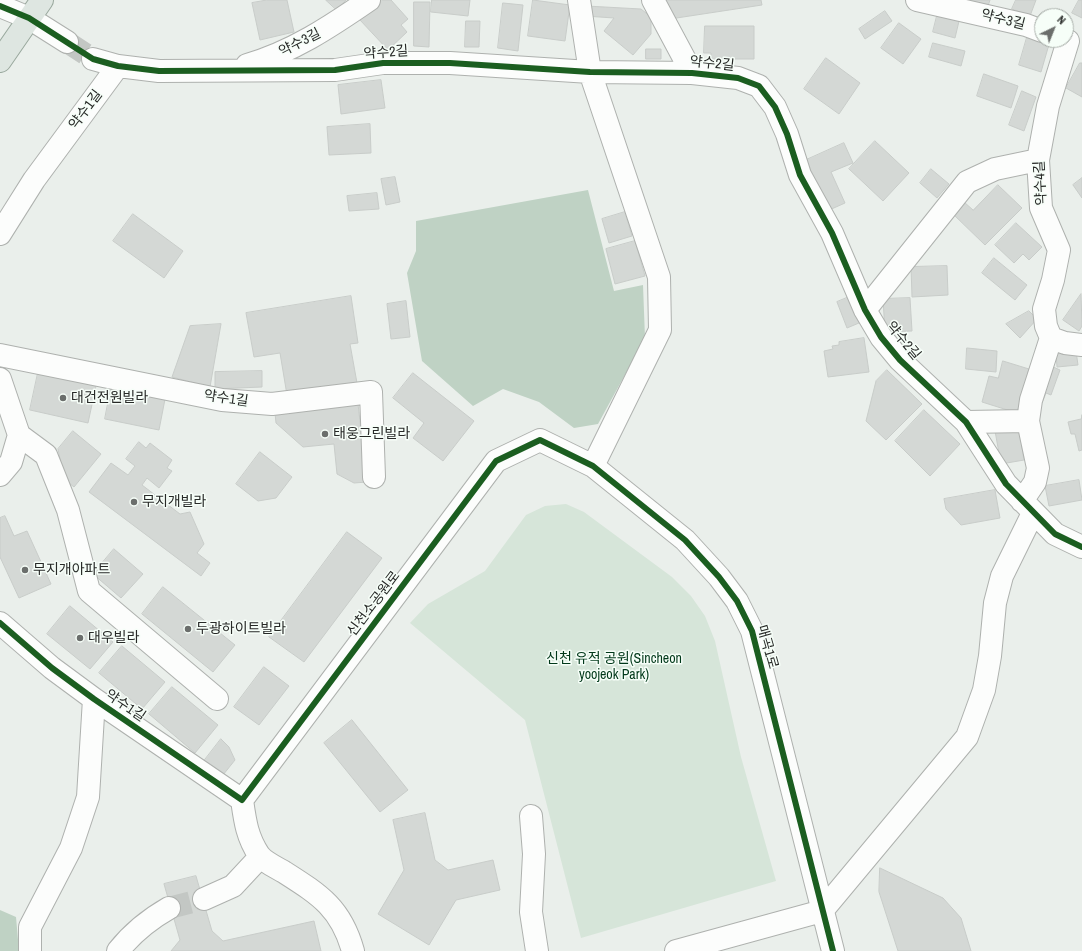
<!DOCTYPE html>
<meta charset="utf-8">
<style>
body{margin:0}
#map{position:relative;width:1082px;height:951px;overflow:hidden;background:#eaefeb;font-family:"Archivo Narrow",sans-serif}
canvas{display:block}
.north{position:absolute;left:1034px;top:8px;width:40px;height:40px;box-sizing:border-box;background:#f6fef8;border:1px solid #a3a9a4;border-radius:50%;rotate:43deg;font-size:11px;font-weight:700;line-height:16px;text-align:center;color:#272927}
.north::after{content:'';display:block;margin:auto;width:14px;height:18px;background:#6b6e6c;clip-path:polygon(50% 0,100% 100%,50% 72%,0 100%)}
</style>
<div id="map">
<canvas width="1082" height="951"></canvas>
<div class="north">N</div>
</div>
<script>
const g = document.querySelector('canvas').getContext('2d');
g.lineJoin = 'round';
function fillPath(path, color) { g.fillStyle = color; g.fill(path, 'evenodd'); }
function stroke(path, color, width, dash) { g.strokeStyle = color; g.lineWidth = width; g.lineCap = dash ? 'butt' : 'round'; g.setLineDash(dash || []); g.stroke(path); }
function label(font, color, halo, rows, align = 'center') {
  g.font = font + ' "Archivo Narrow","Noto Sans KR",sans-serif'; g.lineWidth = 3; g.setLineDash([]); g.textBaseline = 'middle'; g.strokeStyle = halo; g.fillStyle = color; for (const [text, x, y, turn = 0] of rows) {
    g.save(); g.translate(x, y); g.rotate((+turn || 0) * Math.PI / 180); g.textAlign = isNaN(turn) ? turn : align; if (halo) g.strokeText(text, 0, 0); g.fillText(text, 0, 0); g.restore();
  }
}
const green = new Path2D(`
 M566,504L584,512L672,577L691,596L705,616L715,641L741,757L776,881L581,938L525,720L410,623L428,604L485,571L526,515L545,506Z`);
const forest = new Path2D(`
 M588,190L614,291L643,285L645,338L598,424L574,428L539,402L503,389L473,406L422,361L407,273L416,251V221Z
 M0,910L16,917L19,951H0Z`);
const building = new Path2D(`
 M267,0H287L294,32L260,40L252,3Z
 M326,0H346L337,10Z
 M382,0H391L408,19L401,25L407,32L388,50L360,20Z
 M432,0H470L468,16L431,12Z
 M533,0L570,5L565,41L528,36Z
 M667,0H761L762,5L670,19Z
 M957,0H990L987,9Z
 M1016,0H1036L1030,16L1012,9Z
 M1079,0H1082V18L1072,13Z
 M414,2H430L429,47L414,46Z
 M503,3L523,5L518,51L498,48Z
 M586,6L641,9L651,17V34L633,55L604,31L614,18L585,16Z
 M885,11L892,21L865,39L859,29Z
 M938,12L960,17L955,38L933,32Z
 M466,21H480L479,47H465Z
 M899,23L921,39L903,64L881,48Z
 M705,26H754V59H711V53H704Z
 M1028,34L1042,40L1050,41L1041,72L1019,65Z
 M933,43L965,51L961,66L929,57Z
 M646,49H661V59H646Z
 M826,58L860,83L839,114L804,89Z
 M1080,63H1082V97L1066,88Z
 M984,74L1018,86L1011,108L977,96Z
 M381,80L385,108L341,114L338,85Z
 M1022,91L1036,97L1024,131L1009,125Z
 M370,124L371,153L329,155L327,127Z
 M875,141L909,173L883,201L849,169Z
 M844,143L853,163L831,172L845,203L827,211L804,161Z
 M931,169L949,184L937,198L920,183Z
 M395,177L400,202L386,205L381,179Z
 M1082,178V198L1073,185Z
 M998,185L1022,208L985,245L953,214L964,202L973,210Z
 M377,193L379,209L349,211L347,196Z
 M625,212L632,236L609,243L602,219Z
 M133,214L183,251L164,278L113,241Z
 M1016,223L1042,247L1029,260L1023,254L1014,263L995,245Z
 M635,241L645,276L615,284L606,249Z
 M994,258L1027,285L1015,300L982,273Z
 M947,266L948,295L912,297L911,267Z
 M1081,294L1082,326L1079,331L1063,320Z
 M351,296L358,343L350,344L357,383L287,395L280,353L254,357L246,313Z
 M849,297L859,323L847,328L837,302Z
 M910,298L912,331L885,332L883,299Z
 M406,301L410,337L391,339L387,304Z
 M1029,311L1037,319L1020,338L1006,324Z
 M221,324L210,387L172,377L190,326Z
 M864,338L869,372L828,377L824,351L833,349L832,346L839,345V342Z
 M967,348L997,351L996,372L966,369Z
 M1076,351L1078,365L1057,367L1056,353Z
 M1003,361L1029,369L1017,413L982,402L989,376L998,378Z
 M1051,366L1060,370L1051,395L1046,393L1042,403L1037,401Z
 M887,370L922,404L886,440L866,421L876,381Z
 M262,371V387L215,389V372Z
 M38,373L96,386L88,423L30,410Z
 M413,373L474,421L443,461L413,438L424,423L393,398Z
 M112,383L166,394L159,430L105,419Z
 M358,404L367,482L354,483L337,474L334,444L303,447L276,423L275,413Z
 M924,410L960,444L930,476L895,441Z
 M1082,415V450L1079,451L1075,434H1071L1068,422L1081,419Z
 M1019,427L1024,460L1001,464L995,431Z
 M73,431L101,454L74,487L64,479L58,449Z
 M139,442L146,448L150,443L172,460L167,468L172,471L159,488L147,478L142,485L180,514L190,512L204,544L197,553L210,563L201,576L89,492L111,463L128,475L135,466L126,459Z
 M260,452L292,477L276,498L258,501L236,484Z
 M1079,480L1082,500L1049,506L1045,486Z
 M995,490L1000,518L961,525L946,509L944,499Z
 M5,516L14,536L27,531L51,584L19,598L0,557V518Z
 M347,532L382,558L304,662L269,637Z
 M114,549L143,574L121,598L93,574Z
 M163,587L235,645L213,672L142,614Z
 M70,606L113,642L90,669L47,634Z
 M122,646L165,682L142,709L99,673Z
 M264,667L289,686L259,725L234,707Z
 M172,687L218,725L195,753L149,714Z
 M352,720L408,790L380,812L324,743Z
 M221,739L229,747L235,760L223,775L204,761Z
 M425,813L435,860L448,870L493,860L500,890L456,900L429,945L378,914L404,870L393,820Z
 M880,868L943,898L961,918L971,951H898L879,892Z
 M196,876L212,931L223,941L314,921L321,951H171L180,940L164,884Z`);
const minorTunnel = new Path2D(`
 M67,42L93,59
 M169,908L204,899`);
const minor = new Path2D(`
 M579,0L590,72L659,277L660,330L593,466
 M653,0L692,73
 M917,0L1026,25L1042,31
 M0,6L29,18L67,42
 M1068,41L1048,106L1038,160L1041,208L1059,250L1053,280L1044,309L1046,326L1051,338L1065,343L1082,345
 M93,59L118,66L159,71L335,70L383,63H450L590,72L692,73L738,78L759,86L775,107L787,134L800,175L832,233L865,310L881,337L900,360L966,422L1006,484L1055,534L1082,547
 M247,65C292,52 330,27 369,0
 M0,234L34,180L118,66
 M865,310L967,182L995,169L1038,160
 M0,355L222,400L272,404L371,392L374,477
 M0,379L19,435L11,462L0,475
 M966,422L1028,421
 M19,435L46,455L68,510L89,591L217,699
 M1022,501L1035,482L1038,468L1028,421L1031,400L1051,338
 M0,623L52,668L94,699L242,800
 M242,800L496,461L540,440L593,466L685,540L719,577L737,601L752,631L833,951
 M242,800C245,821 247,837 259,855C264,862 277,868 284,872C320,895 341,908 353,951
 M531,816L534,854L531,912L537,951
 M204,899L233,886L260,857
 M30,951V927L71,848L88,797L94,699
 M118,951C133,932 148,920 169,908
 M676,951L822,911L967,737L984,690L990,656L995,603L1002,576L1033,513`);
const major = new Path2D(`
 M0,61L42,0`);
const cycleway = new Path2D(`
 M0,6L29,18L93,59L118,66L159,71L335,70L383,63H450L590,72L692,73L738,78L759,86L775,107L787,134L800,175L832,233L865,310L881,337L900,360L966,422L1006,484L1055,534L1082,547
 M0,623L52,668L94,699L242,800L496,461L540,440L593,466L685,540L719,577L737,601L752,631L833,951`);
const markers = [
 [63,398,4,"#6b6e6c"],
 [325,434,4,"#6b6e6c"],
 [134,502,4,"#6b6e6c"],
 [25,570,4,"#6b6e6c"],
 [188,629,4,"#6b6e6c"],
 [80,638,4,"#6b6e6c"]
];
const streetNames = [
 ["약수3길",1003,20,14],
 ["약수3길",300,43,-27],
 ["약수2길",386,53,-4],
 ["약수2길",712,64,6],
 ["약수1길",86,110,-53],
 ["약수4길",1041,183,-93],
 ["약수2길",903,341,50],
 ["약수1길",226,399,8],
 ["신천소공원로",374,604,-53],
 ["매곡1로",767,647,74],
 ["약수1길",125,706,34]
];
const poiNames = [
 ["대건전원빌라",71,398],
 ["태웅그린빌라",333,434],
 ["무지개빌라",142,502],
 ["무지개아파트",33,570],
 ["두광하이트빌라",196,629],
 ["대우빌라",88,638]
];
const parkNames = [
 ["신천 유적 공원(Sincheon",614,659],
 ["yoojeok Park)",614,675]
];
fillPath(green, '#d6e5d9');
fillPath(forest, '#bfd2c4');
fillPath(building, '#d4d8d5');
stroke(building, '#c8ccc9', 1);
stroke(minorTunnel, '#c3c7c4', 22, [22, 11]);
stroke(minor, '#aeb1ae', 24);
stroke(major, '#99a89d', 24);
stroke(minor, '#fcfdfc', 22);
stroke(major, '#dee6e1', 22);
stroke(cycleway, '#1b5e20', 6);
for (const [x, y, r, color] of markers) { const dot = new Path2D(); dot.arc(x, y, r, 0, 2 * Math.PI); g.fillStyle = color; g.fill(dot); stroke(dot, '#f6fef8', 1.5); }
label('14px', '#272927', '#f6fef8', streetNames);
label('14px', '#272927', '#f6fef8', poiNames, 'left');
label('14px', '#003819', '#f6fef8', parkNames);
</script>
